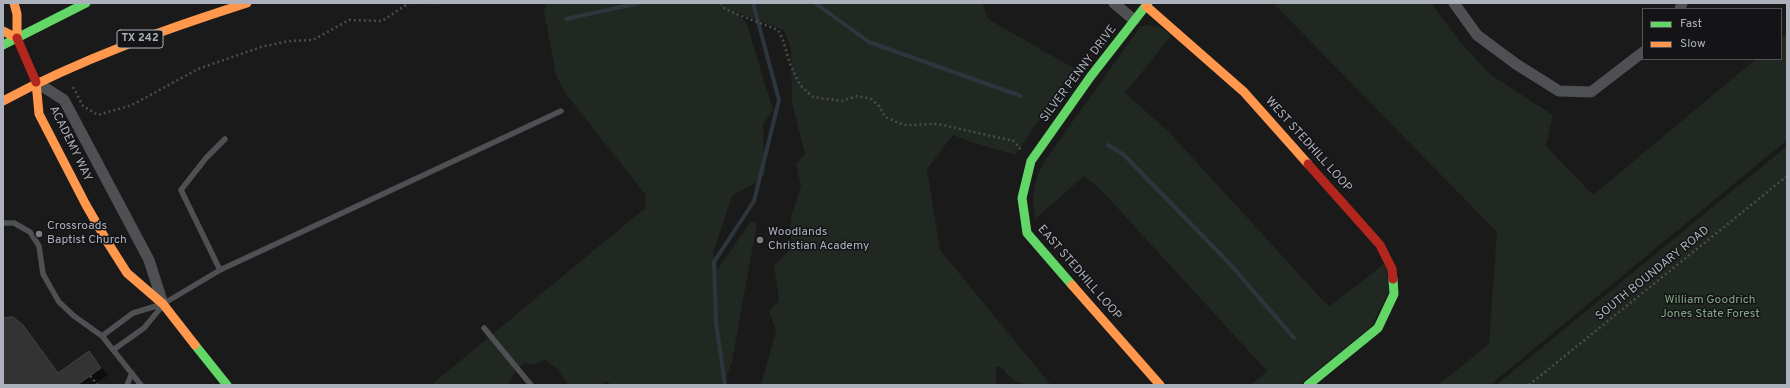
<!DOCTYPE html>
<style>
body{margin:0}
#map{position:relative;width:1790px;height:388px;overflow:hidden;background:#1a1a1a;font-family:Overpass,sans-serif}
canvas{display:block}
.frame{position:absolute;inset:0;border:4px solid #acb1bb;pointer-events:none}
.legend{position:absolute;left:1642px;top:8px;width:140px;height:52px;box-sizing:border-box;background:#141417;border:1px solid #515359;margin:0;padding:5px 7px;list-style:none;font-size:12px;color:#acb1bb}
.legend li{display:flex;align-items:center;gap:8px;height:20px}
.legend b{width:20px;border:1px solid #515359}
</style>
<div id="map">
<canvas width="1790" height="388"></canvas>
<div class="frame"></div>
<ul class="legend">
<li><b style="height:5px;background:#63d668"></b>Fast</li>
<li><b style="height:5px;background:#ff974d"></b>Slow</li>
</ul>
</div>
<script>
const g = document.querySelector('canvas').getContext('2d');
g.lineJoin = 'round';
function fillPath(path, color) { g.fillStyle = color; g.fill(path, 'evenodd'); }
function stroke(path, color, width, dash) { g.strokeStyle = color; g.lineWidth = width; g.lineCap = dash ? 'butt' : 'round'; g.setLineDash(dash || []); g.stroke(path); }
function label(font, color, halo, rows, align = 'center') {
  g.font = font + ' Overpass,sans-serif'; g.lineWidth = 3; g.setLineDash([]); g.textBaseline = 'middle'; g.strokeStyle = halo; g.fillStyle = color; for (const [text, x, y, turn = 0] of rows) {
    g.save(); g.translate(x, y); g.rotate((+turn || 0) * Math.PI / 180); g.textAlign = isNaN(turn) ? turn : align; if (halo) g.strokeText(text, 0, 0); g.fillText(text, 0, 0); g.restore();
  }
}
const green = new Path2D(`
 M546,3H982L988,19L1075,69L1015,155L971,142L953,135L927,169L940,250L1051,385C1030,385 1013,387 1002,367H996V385H761L776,331L769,311L779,301L774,265L791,249V217L801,186L796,164L805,154L792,104L791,49L784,30L734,11L746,22L773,110L763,124L765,174L755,183L732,196L713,253L718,269L751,221L757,223L732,361L724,385H613L605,381L602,385H568L558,370L545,359L535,365L524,363L514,373L508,385H431L645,208L646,195L565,93L556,75L544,11Z
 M1273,3H1431L1460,42L1491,75L1553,115L1546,146L1593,195L1756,59H1781V38L1787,33V140L1490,385H1438L1489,344L1497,232Z
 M1147,25L1160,27L1171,36L1125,93L1168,131L1329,307L1385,263L1390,289L1371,327L1299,385H1251L1267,371L1101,190L1084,176L1035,219C1032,194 1033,181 1046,159L1140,27Z
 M1787,146V385H1496Z`);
const shadow = new Path2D(`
 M3,319L23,326L30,334L59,374L89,352L108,375L94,385H3Z`);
const stream = new Path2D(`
 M815,3L869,42L1021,96
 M566,19L639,3
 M1108,145L1124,155L1230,264L1294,338
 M725,385L716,323L714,262L754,201L779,100L753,3`);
const building = new Path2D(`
 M13,317L23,325L58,373L89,351L101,368L77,385H3V318Z`);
const path = new Path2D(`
 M36,3V4
 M721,3L725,9L734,13L778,30L783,40L790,64L800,85L813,97L842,101L857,96L871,99L879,106L885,117L904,125L938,124L1014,141L1021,150
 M73,87L83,106L98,115L132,105L198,69L261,47L289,41L313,40L349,20L382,21L409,3H448
 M90,376L98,385
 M1529,385L1787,176`);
const lane = new Path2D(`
 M3,223H14L30,232L39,246L43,274L59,302L74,316L102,336L141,385
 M220,270L181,190L206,158L225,139
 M484,328L531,385
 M102,336L133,313L163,304L220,270L561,111
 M113,350L144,328L163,305
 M127,385L132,373`);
const street = new Path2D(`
 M1114,3L1134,20
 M1454,3L1477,35L1516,64L1559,91L1591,92L1643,52
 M1680,9L1682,3
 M36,82L64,100L149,260L163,304`);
const fast = new Path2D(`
 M3,45L86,3
 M1072,285L1027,233L1022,198L1031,161L1091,76L1148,3
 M195,345L227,385
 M1308,385L1378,328L1394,294L1393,279`);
const slow = new Path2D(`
 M1146,6L1244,92L1308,164
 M3,31L17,38V14L14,3
 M36,82L39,114L86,205L108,243L127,273L163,304L195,345
 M3,101C81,59 163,30 247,3
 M1072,285L1160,385`);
const jam = new Path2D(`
 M17,38L36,82
 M1308,164L1380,245L1392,269L1393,279`);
const markers = [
 [39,234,4,"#797c83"],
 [760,240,4,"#797c83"]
];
const shields = [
 [140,39,46]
];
const shieldNames = [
 ["TX 242",140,39]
];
const streetNames = [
 ["SILVER PENNY DRIVE",1079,74,-53],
 ["ACADEMY WAY",70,144,64],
 ["WEST STEDHILL LOOP",1308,145,48],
 ["EAST STEDHILL LOOP",1079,273,49],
 ["SOUTH BOUNDARY ROAD",1653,274,-39]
];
const poiNames = [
 ["Crossroads",47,227],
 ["Baptist Church",47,241],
 ["Woodlands",768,233],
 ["Christian Academy",768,247]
];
const parkNames = [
 ["William Goodrich",1710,301],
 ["Jones State Forest",1710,315]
];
fillPath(green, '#202821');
fillPath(shadow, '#0007');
stroke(stream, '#2d363d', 4);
fillPath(building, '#333334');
stroke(building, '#424346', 1);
stroke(path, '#4a4c4e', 2.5, [2, 3]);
stroke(lane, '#4e5053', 5.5);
stroke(street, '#4e5053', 11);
stroke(fast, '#63d668', 9);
stroke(slow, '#ff974d', 9);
stroke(jam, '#b3261e', 9);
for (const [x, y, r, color] of markers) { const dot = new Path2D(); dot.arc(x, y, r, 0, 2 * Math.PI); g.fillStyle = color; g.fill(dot); stroke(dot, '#141417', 1.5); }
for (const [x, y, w] of shields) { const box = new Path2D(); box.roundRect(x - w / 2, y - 9, w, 18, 3); g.fillStyle = '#141417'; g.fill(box); stroke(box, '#acb1bb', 1); }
label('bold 11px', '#acb1bb', null, shieldNames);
label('12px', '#acb1bb', '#141417', streetNames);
label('12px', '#acb1bb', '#141417', poiNames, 'left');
label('12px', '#83a683', '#141417', parkNames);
</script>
